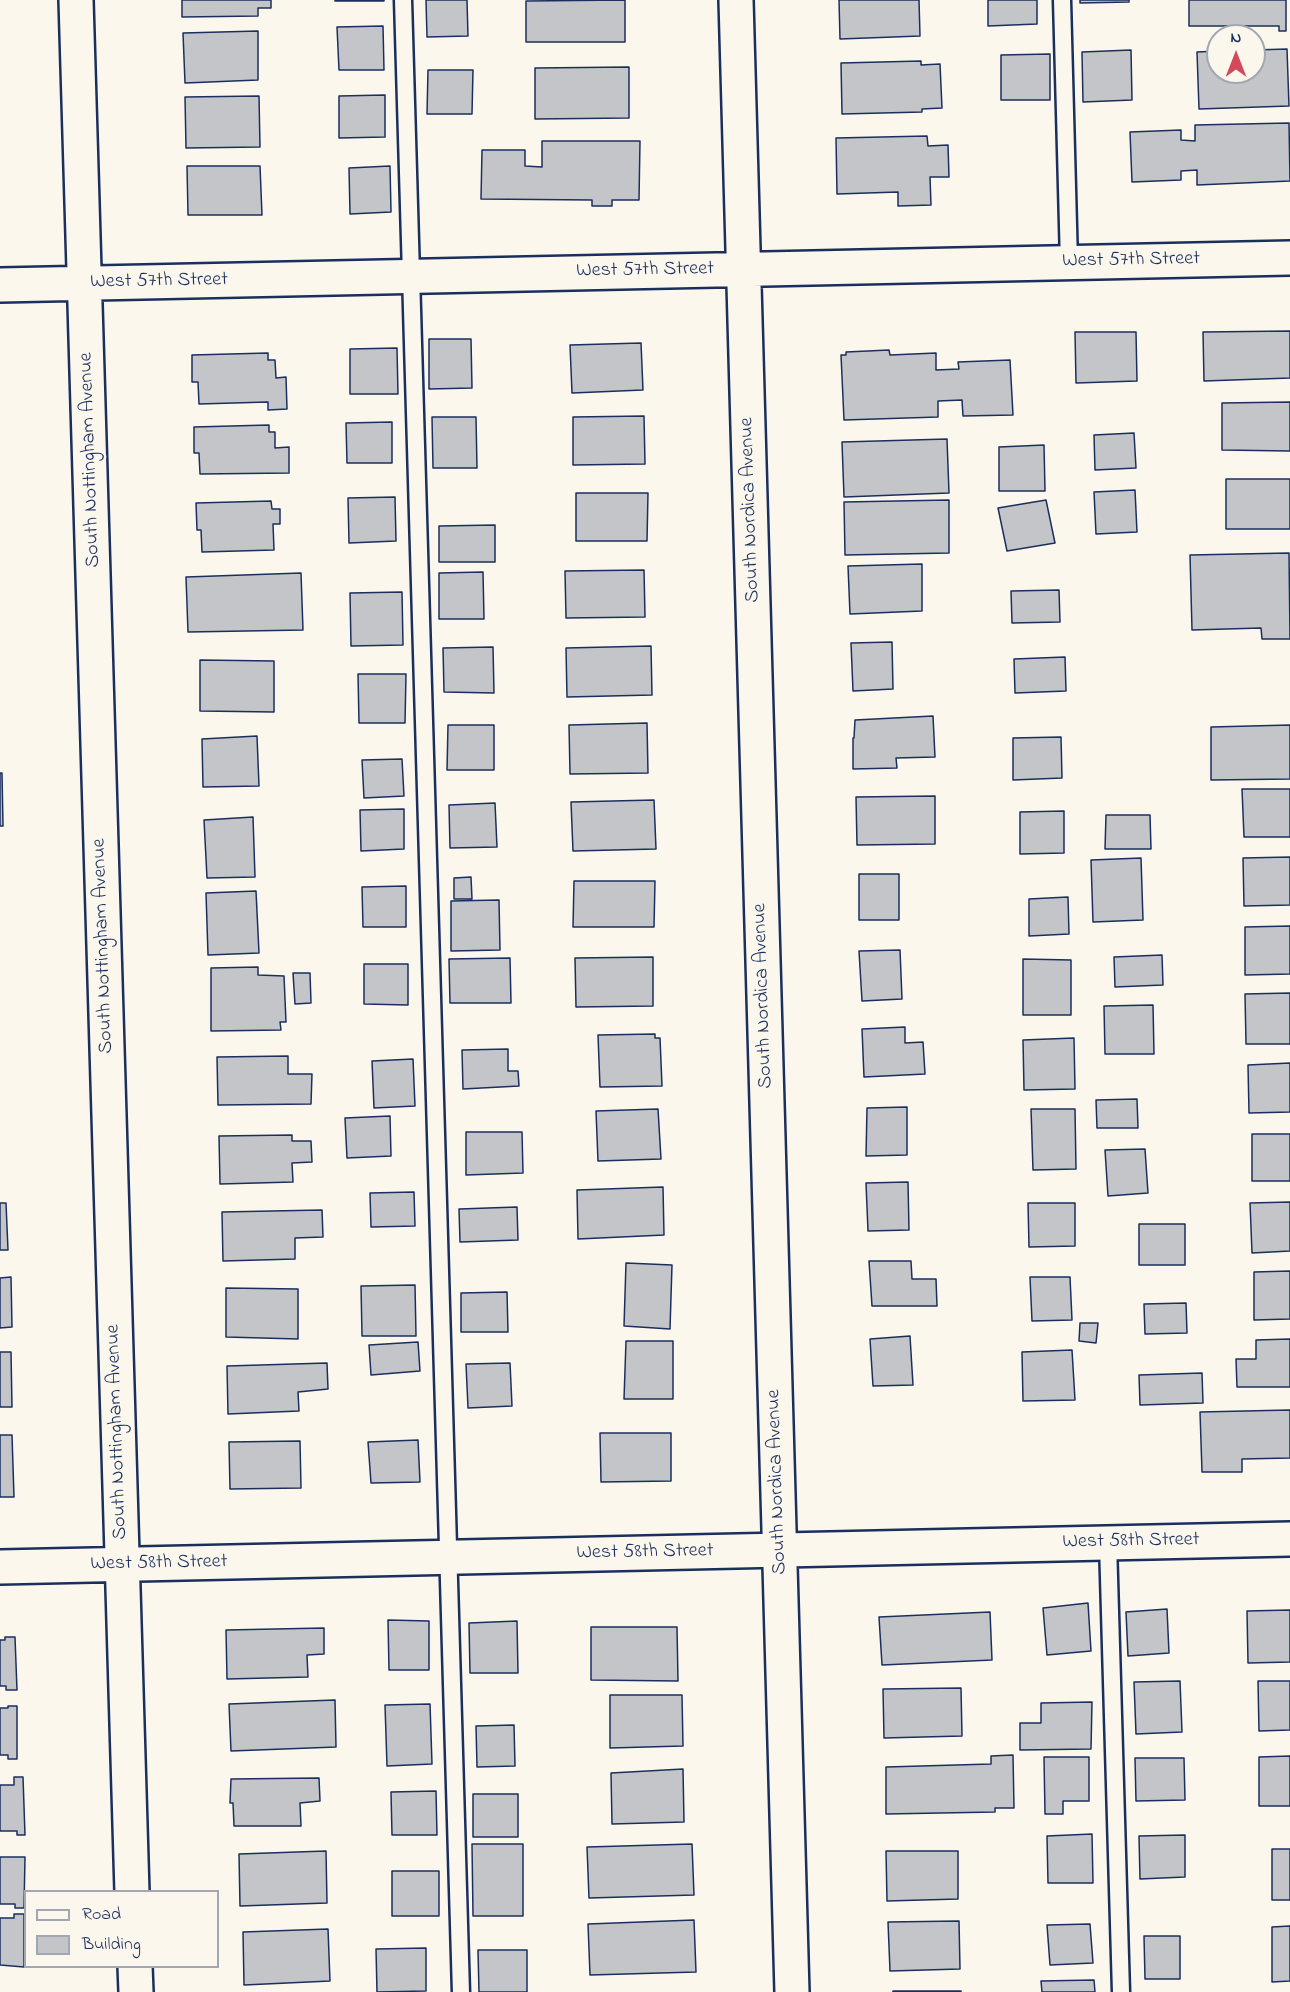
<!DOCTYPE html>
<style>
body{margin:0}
#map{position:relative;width:1290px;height:1992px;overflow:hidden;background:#fbf7ec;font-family:"Indie Flower",sans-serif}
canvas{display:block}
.legend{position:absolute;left:24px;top:1890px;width:195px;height:78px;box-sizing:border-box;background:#fbf7ec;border:2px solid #a1a7b3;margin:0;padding:8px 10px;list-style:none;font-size:18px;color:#1b2f5e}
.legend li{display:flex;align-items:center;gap:12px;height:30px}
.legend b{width:30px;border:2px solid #a1a7b3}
.north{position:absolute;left:1206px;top:24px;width:60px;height:60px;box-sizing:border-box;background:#fbf7ec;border:2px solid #a1a7b3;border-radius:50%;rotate:0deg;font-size:16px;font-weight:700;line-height:24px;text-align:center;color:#1b2f5e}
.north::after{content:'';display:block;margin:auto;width:21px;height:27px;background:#d1495b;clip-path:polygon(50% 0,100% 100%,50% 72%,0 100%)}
</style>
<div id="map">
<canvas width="1290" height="1992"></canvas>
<ul class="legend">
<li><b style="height:8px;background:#fbf7ec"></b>Road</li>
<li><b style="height:16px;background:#c3c5c9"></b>Building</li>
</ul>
<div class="north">N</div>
</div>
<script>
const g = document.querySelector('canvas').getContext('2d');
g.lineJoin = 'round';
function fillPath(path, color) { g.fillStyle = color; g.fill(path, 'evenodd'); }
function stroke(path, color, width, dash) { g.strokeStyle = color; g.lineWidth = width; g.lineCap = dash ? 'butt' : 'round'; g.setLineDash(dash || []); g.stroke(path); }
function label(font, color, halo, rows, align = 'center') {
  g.font = font + ' "Indie Flower",sans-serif'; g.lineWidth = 5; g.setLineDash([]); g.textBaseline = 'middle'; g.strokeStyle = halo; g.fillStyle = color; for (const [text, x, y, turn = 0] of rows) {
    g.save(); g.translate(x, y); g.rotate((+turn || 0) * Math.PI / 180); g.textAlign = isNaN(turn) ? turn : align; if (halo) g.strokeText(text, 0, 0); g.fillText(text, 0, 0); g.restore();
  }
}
const building = new Path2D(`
 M182,0H271V8H258V16L182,17Z
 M335,0H384V1H335Z
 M426,0H467L468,36L427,37Z
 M625,0V42H526V1Z
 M839,0H919L920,36L840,39Z
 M988,0H1037V24L988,26Z
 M1080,0H1129V2L1080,3Z
 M1189,0H1286V31H1279V26H1189Z
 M383,26L384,70H339L337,27Z
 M258,31V80L185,83L183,33Z
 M1287,49L1289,106L1199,109L1197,52L1218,51V72H1254V50Z
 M1131,50L1132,100L1083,102L1082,52Z
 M1050,54V100H1001V55Z
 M921,61V65L940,64L942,108L922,109V112L842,114L841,63Z
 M629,67V118L535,119V68Z
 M428,70H473L472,114H427Z
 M385,95V137L339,138V96Z
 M259,96L260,147L186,148L185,97Z
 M1289,123L1290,181L1197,185V170L1181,171V180L1132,182L1130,132L1181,130V140L1195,141V125Z
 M927,136L928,146L948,145L949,177H930L931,205L898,206V192L837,194L836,138Z
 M542,141H640L639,200H612V206H592V200L481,199L482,150H525V166L542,167Z
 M187,166H260L262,215H188Z
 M390,166L391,212L350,214L349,168Z
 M1290,331V378L1204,381L1203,332Z
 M1075,332H1136L1137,381L1076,383Z
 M429,339H471L472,388L429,389Z
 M641,343L643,390L572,393L570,345Z
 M397,348L398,394H350V349Z
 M889,350L890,355L936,353V370L959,369L958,362L1010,360L1013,415L963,416L962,400L938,401V417L844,420L841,355H846V352Z
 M268,353V360H275L276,378L286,377L287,409L268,410V402L199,404L198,382H192V355Z
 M1290,402V451L1222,450V403Z
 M644,416L645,464L573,465V417Z
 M432,417H476L477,468H433Z
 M392,422V463H347L346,423Z
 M269,425V432H275V448L289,447V473L200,474L199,453H194V427Z
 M1134,433L1136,468L1095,470L1094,435Z
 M947,439L949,493L844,497L842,442Z
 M1044,445L1045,491H999V447Z
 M1226,479H1290V529H1226Z
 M1135,490L1137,532L1096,534L1094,492Z
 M576,493H648L647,541H576Z
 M395,497L396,541L349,543L348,498Z
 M949,500V553L845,555L844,502Z
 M1046,500L1055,543L1007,551L998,508Z
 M271,501L272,509H280V524H273L274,550L202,552L201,530H197L196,503Z
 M495,525V562H439V526Z
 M1289,553L1290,639H1262L1261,628L1192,630L1190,555Z
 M922,564V611L850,614L848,566Z
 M644,570L645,617L566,618L565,571Z
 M483,572L484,619H439V573Z
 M301,573L303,630L188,632L186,577Z
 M1059,590L1060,622L1012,623L1011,591Z
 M402,592L403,645L351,646L350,593Z
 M892,642L893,689L853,691L851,643Z
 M651,646L652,695L567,697L566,648Z
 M493,647L494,693L444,692L443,648Z
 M1065,657L1066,691L1015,693L1014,659Z
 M200,660L274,661V712L200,711Z
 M358,674H406L405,723H359Z
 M933,716L935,757L896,758L897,768L853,769V738H854L855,720Z
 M647,723L648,773L570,774L569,725Z
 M448,725H494V770H447Z
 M1290,725V779L1211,780V727Z
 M257,736L259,786L203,787L202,739Z
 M1061,737L1062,778L1013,780V738Z
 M402,759L404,796L364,798L362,760Z
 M0,773H2L3,826H0Z
 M1242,789H1290V837H1244Z
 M935,796V844L857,845L856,797Z
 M654,800L656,849L573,851L571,802Z
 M495,803L497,847L450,848L449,805Z
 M404,809V849L361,851L360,810Z
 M1064,811V853L1020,854V812Z
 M1106,815H1150L1151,849H1105Z
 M253,817L255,877L207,878L204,820Z
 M1290,857V905L1244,906L1243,858Z
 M1141,858L1143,920L1093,922L1091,860Z
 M859,874H899V920H859Z
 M471,877L472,899H454V878Z
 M574,881H655L654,927H573Z
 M406,886V927H363L362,887Z
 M256,891L259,953L208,955L206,893Z
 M1068,897L1069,934L1029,936V899Z
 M499,900L500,950L451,951V901Z
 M1290,926V974L1245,975V927Z
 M900,950L902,999L862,1001L859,951Z
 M1162,955L1163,985L1115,987L1114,957Z
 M653,957V1006L576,1007L575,958Z
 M510,958L511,1003H450L449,959Z
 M1023,959L1071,960V1015H1023Z
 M364,964H408V1005L364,1004Z
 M258,967V975L284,976L286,1022H280L281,1030L211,1031V968Z
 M293,973H310L311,1003L295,1004Z
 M1290,993V1044H1246L1245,994Z
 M1153,1005L1154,1054H1105L1104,1006Z
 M905,1027V1043L923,1042L925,1074L864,1077L862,1029Z
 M655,1034V1038H660L662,1086L600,1087L598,1035Z
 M1074,1038L1075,1089L1024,1090L1023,1040Z
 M508,1049V1071H518L519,1086L463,1089L462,1050Z
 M288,1056V1074H312L311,1104L218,1105L217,1057Z
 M413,1059L415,1106L374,1108L372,1061Z
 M1290,1063V1112L1249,1113L1248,1065Z
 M1137,1099L1138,1128H1097L1096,1100Z
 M907,1107V1155L866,1156L867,1108Z
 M658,1109L661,1159L598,1161L596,1111Z
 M1031,1109H1075L1076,1169L1033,1170Z
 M390,1116L391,1156L347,1158L345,1118Z
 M466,1132H522L523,1173L466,1175Z
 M1252,1134H1290V1181H1252Z
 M292,1135V1141H311L312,1162L292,1163L293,1182L220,1184L219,1136Z
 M1145,1149L1148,1193L1108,1196L1105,1150Z
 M908,1182L909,1230L868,1231L866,1183Z
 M663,1187L664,1235L578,1239L577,1190Z
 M414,1192L415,1226L371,1227L370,1193Z
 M1290,1202V1251L1252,1253L1250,1203Z
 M0,1203H6L8,1250H0Z
 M1028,1203H1075V1246L1029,1247Z
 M517,1207L518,1240L460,1242L459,1209Z
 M322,1210L323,1237L295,1238V1259L223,1261L222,1212Z
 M1139,1224H1185V1265H1139Z
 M869,1261H911L912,1279H936L937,1306H872Z
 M626,1263L672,1265L670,1329L624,1326Z
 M1290,1271V1319L1254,1320V1272Z
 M11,1277L12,1327L0,1328V1278Z
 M1030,1277H1070L1072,1320L1032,1321Z
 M415,1285L416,1336H362L361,1286Z
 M226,1288L298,1289V1339L226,1337Z
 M507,1292L508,1332H461V1293Z
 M1186,1303L1187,1333L1145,1334L1144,1304Z
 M1080,1323H1098L1096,1343L1079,1341Z
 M910,1336L913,1385L873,1386L870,1339Z
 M1290,1339V1387H1237L1236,1359H1256V1340Z
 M626,1341H673V1399H624Z
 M418,1342L420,1371L371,1375L369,1345Z
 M1072,1350L1075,1400L1023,1401L1022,1352Z
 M0,1352H11L12,1407H0Z
 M327,1363L328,1389L298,1392L299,1411L228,1414L227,1366Z
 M510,1363L512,1406L468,1408L466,1364Z
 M1202,1373L1203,1403L1140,1405L1139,1375Z
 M1290,1410V1458L1242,1459V1472H1202L1200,1412Z
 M600,1433H671V1481L601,1482Z
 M0,1435H12L14,1497H0Z
 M418,1440L420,1482L371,1483L368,1442Z
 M300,1441L301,1488L230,1489L229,1442Z
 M1088,1603L1091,1651L1047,1655L1043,1608Z
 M1167,1609L1169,1653L1128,1656L1126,1612Z
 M1290,1610V1662L1248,1663L1247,1611Z
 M990,1612L992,1660L882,1665L879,1617Z
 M388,1620L429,1621V1670H389Z
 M517,1621L518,1673H470L469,1623Z
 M591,1627H677L678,1681L591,1680Z
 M324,1628V1654L307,1655L308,1677L227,1679L226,1630Z
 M5,1637H15L17,1690H6V1686H0V1640H5Z
 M1180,1681L1182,1732L1136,1734L1134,1682Z
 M1258,1681H1290V1730L1259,1731Z
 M961,1688L962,1736L884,1738L883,1689Z
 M610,1695H682L683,1746L610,1748Z
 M335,1700L336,1747L231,1751L229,1704Z
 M1092,1702L1091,1749L1020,1750V1723H1041V1703Z
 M430,1704L432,1764L387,1766L385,1705Z
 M8,1706H17V1759H8V1755H0V1708H8Z
 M514,1725L515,1766L477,1767L476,1726Z
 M1013,1755L1014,1808H995V1812L886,1814V1767L991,1764V1756Z
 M1290,1756V1806H1259V1757Z
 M1044,1757H1089V1801H1063V1814H1045Z
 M1135,1758H1184L1185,1800L1136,1801Z
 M683,1769L684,1822L612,1824L611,1773Z
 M14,1777H23L25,1835H17V1831H0V1785H14Z
 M319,1778L320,1801L300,1803L301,1826H234L233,1803H230L231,1779Z
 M436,1791L437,1835H392L391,1792Z
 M473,1794H518V1837H473Z
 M1092,1834L1093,1883H1048L1047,1836Z
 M1185,1835V1877L1140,1879L1139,1836Z
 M472,1844H523V1916H473Z
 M692,1844L694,1895L589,1898L587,1847Z
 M1272,1849H1290V1900H1272Z
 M326,1851L327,1903L240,1906L239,1854Z
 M886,1851H958V1899L887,1901Z
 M0,1857H25L24,1908H15V1904H0Z
 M392,1871H439V1916H392Z
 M14,1914H24V1967L0,1965V1918H14Z
 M694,1920L696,1972L590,1975L588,1924Z
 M959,1921L960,1969L890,1971L888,1922Z
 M1090,1924L1093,1963L1050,1965L1047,1925Z
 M1290,1926V1981L1272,1982V1927Z
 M328,1929L330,1981L244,1985L243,1932Z
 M1144,1936H1180V1979H1145Z
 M426,1948V1991L377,1992L376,1949Z
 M478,1950H527V1992H479Z
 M1094,1980L1095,1992H1042L1041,1981Z
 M893,1991H961V1992H893Z`);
const service = new Path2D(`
 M403,0L461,1992
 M1062,0L1069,263
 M1108,1543L1121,1992`);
const minor = new Path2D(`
 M76,0C99,630 110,1261 132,1892
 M736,0L792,1992
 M0,285L1290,258
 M0,1567L1290,1539
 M135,1966L136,1992`);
const streetNames = [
 ["West 57th Street",1131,261,-1],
 ["West 57th Street",645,271,-1],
 ["West 57th Street",159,282,-1],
 ["South Nottingham Avenue",91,460,-92],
 ["South Nordica Avenue",751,510,-92],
 ["South Nottingham Avenue",104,946,-92],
 ["South Nordica Avenue",764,996,-92],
 ["South Nottingham Avenue",118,1432,-92],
 ["South Nordica Avenue",778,1482,-92],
 ["West 58th Street",1131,1542,-1],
 ["West 58th Street",645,1553,-1],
 ["West 58th Street",159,1564,-1]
];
fillPath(building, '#c3c5c9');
stroke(building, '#1b2f5e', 1.5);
stroke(service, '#1b2f5e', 21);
stroke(minor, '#1b2f5e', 38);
stroke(service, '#fbf7ec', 16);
stroke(minor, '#fbf7ec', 33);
label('20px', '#1b2f5e', '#fbf7ec', streetNames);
</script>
